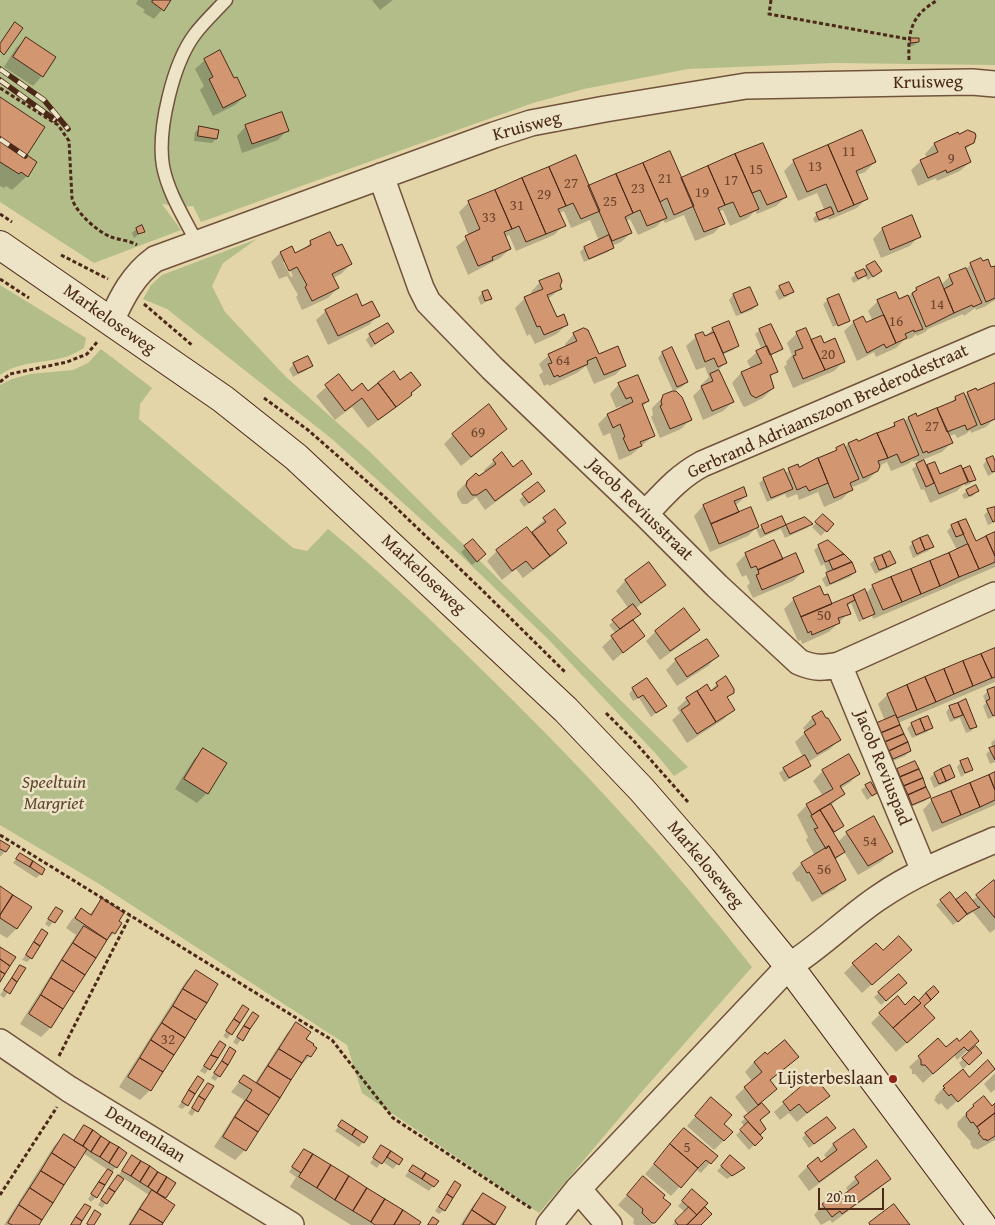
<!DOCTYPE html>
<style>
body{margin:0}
#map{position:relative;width:995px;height:1225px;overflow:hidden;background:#e4d5a9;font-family:"Gentium Book Plus",serif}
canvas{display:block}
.scale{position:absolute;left:818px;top:1188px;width:66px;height:22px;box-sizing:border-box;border:2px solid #4b2818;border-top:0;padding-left:6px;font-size:15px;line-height:18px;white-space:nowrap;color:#4b2818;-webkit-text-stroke:4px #ede4c7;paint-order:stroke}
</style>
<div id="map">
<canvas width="995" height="1225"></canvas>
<div class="scale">20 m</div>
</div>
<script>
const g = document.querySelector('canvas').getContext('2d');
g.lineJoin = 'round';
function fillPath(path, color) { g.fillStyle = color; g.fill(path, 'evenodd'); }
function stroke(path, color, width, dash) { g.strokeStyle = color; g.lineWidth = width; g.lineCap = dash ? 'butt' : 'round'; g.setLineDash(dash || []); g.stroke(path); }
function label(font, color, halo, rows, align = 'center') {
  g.font = font + ' "Gentium Book Plus",serif'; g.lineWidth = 5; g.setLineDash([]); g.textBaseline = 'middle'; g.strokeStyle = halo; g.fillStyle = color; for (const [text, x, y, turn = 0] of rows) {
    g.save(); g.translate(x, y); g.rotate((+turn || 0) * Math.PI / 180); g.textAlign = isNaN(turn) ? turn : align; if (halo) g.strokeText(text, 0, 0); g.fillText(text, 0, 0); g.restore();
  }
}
const green = new Path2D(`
 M0,0H995V65L834,63L688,69L584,89L533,103L201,222L193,206L182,207L162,204L181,230L94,263L0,202Z
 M257,239L223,263L212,286L225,312L286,377L368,450L688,767L674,776L657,755L549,640L452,547L332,439L167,309L143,299L151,285L162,275Z
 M0,285L86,338L84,348C77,352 70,356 62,358C41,363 18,362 0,375Z
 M101,349L152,388L140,404L139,419L293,548L307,551L328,529C381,572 430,619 479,667C576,761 668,860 752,967L638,1096L539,1213L362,1093L347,1045L96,882L0,825V385L12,379L30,374L73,370L88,363Z`);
const shadow = new Path2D(`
 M138,0H170L154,19L143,12L145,10L136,4Z
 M372,0H393L380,10Z
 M26,39L42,76L33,86L4,67L16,48Z
 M911,39L918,42L913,46H907V44Z
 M205,60L233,80L245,96L235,105L213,116L200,90L204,86L195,69Z
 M0,99L27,176L12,190L6,186L4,188L0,186Z
 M246,126L287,130L278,140L242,153L237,136Z
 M200,128L216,139L212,143L194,141L195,132Z
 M973,143L965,150L970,162L960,171L937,181L936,178L918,186L911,170L921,161L927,158L925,154L934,144Z
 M762,144L786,197L776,206L757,214L755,211L748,218L730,226L723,210L718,212L723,223L714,233L695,241L684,215L665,223L663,220L656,227L638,235L630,219L626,221L631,233L621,242L612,246L608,252L584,262L580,252L584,248L599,241L590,220L571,228L564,211L559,213L564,225L554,235L516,251L509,235L505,237L510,249L500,258L468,275L456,247L469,236L459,212L469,202L588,187L681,179Z
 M794,161L875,162L865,172L857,175L867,198L857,208L829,220L828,218L815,223L813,219L817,214L825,211L817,193L798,201L784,171Z
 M911,217L919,236L910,246L881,258L873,239L882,229Z
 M136,229L143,231L134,238L132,233Z
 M311,242L337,248L351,264L341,274L333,278L338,288L328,298L302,310L296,297L298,295L287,276L279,279L271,262L280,253L294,254L302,251ZM283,262H286L293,276L291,277Z
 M971,264L991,269L995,267V300L984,307L976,310L975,308L964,316L963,314L928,329L925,332L917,336L916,334L912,338L904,340L896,348L876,357L874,352L857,361L844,331L854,322L865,324L873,321L868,311L878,301L898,300L908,297L916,289L941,285L950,276L965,270Z
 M867,267L880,271L868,280L865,276L861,279L853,283L851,278Z
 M540,282L559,285L560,289L548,299L556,319L567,324L557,334L535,344L530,334L527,336L515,308L525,298L532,295L531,292Z
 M780,287L792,292L788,296L779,300L775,292Z
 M750,289L757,305L752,310L736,316L729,300L733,295Z
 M482,293L490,299L481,305L478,298Z
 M828,300L848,320L845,324V321L833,327L823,304Z
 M362,308L378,315L369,325L328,345L316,320L326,311Z
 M713,329L738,346L733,350L722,355L725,363L718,370L733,402L723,411L703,420L693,396L702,387L701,385L709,377L705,367L696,370L686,346L696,337L704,338L709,336L708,334Z
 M760,330L781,349L770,356L776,371L770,378L773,388L763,398L745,407L743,406L732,383L741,373L751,369L747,361L757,352L762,350L755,334Z
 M392,332L371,348L366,340L370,335Z
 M797,333L811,342L824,345L844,361L834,371L793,388L784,367L787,364L786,362L792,355L787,343Z
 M574,334L598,356L624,366L615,375L594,384L586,366L577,373L549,386L548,384L544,386L539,375L543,372L539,364L549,355L566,347L565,344Z
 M672,349L687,382L682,387L673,391L658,358L662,353Z
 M294,364L312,366L307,370L293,377L289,369Z
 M339,376L352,393L368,392L400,381L420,384L401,404L368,428L352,407L335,420L316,396Z
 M619,384L648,401L642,407L654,435L631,455L619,460L610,433L603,436L598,424L607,415L622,408L621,406L616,408L610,394Z
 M995,384V418L986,427L971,433L970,430L966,434L957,438L955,434L949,436L951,443L942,452L922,460L926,468L934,463L940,476L962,472L964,470L974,479L970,484L965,486L964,484L957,491L930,503L924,489L921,490L912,469L919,464L917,460L913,462V460L908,464L891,471L887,462L879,466L877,471L867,481L853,487L852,485L850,487L851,490L842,499L824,507L818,492L799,500L797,494L787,498L785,494L767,502L759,483L764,479L785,473L797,466L798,468L832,454L837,449L844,446V448L848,444L858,443L889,429L895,424L904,422L908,418L916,415L917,418L950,404L955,398L963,395L964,397L968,393L976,392Z
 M664,396L691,419L681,429L660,438L651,417L653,415L652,408Z
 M506,429L496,438L461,466L444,444L453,435Z
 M987,460L995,464V472L988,476L983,465Z
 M494,461L530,473L521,483L485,510L476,497L467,504H462L457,496V492L467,482L478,478L486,473L484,470Z
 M538,484L539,495L524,507L519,500Z
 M967,491H977L973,496L964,499L962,495Z
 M746,496L735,506L738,514L750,508L759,529L781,517L785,527L805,518L811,524L807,528L785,538L781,529L760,538L756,528L748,536L710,552L694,516L703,506Z
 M995,508V522L988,525L984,515L988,511Z
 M555,511L564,523L556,531L565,543L556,553L523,578L516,569L502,580L487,561L497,551L531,535L536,531L534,529Z
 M823,516L832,524L821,536L812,527Z
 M965,520L975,542L995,534V567L873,619L872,615L859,622L851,603L847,607L849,613L829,632L802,644L801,640L798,641L784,609L794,599L824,597L831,605L864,591L865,594L873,586L957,550L947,531L952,526Z
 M473,541L479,559L472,565L461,552Z
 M828,542L851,563L855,572L850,577L826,587L822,579L828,574L824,564L821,566L814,550L819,546Z
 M913,543L932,547L928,551L913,558L909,547Z
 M746,554L782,561L803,572L793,581L753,598L747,586L750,583L746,575L742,577L736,564Z
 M875,559L894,563L890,567L875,574L870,564Z
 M649,564L664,585L635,609L632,620L643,636L613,661L602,647L616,634L609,625L629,609L616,591L625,581Z
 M698,630L689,639L660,660L646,641L656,631Z
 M995,649V682L898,723L910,751L905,756L888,763L874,729L878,725L885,721L878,704L887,695Z
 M717,656L708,666L677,686L666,670L676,660Z
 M717,684L733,692L726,699L733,709L724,719L687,743L672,720L680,713L677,708L687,699L710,691Z
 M995,688V716L988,719L983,706L986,703L983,696L988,691Z
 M633,689L665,706L651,717L639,698L633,701L629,694Z
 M965,701L976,726L971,731L966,733L960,718L950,722L946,712L950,707Z
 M821,713L839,740L830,749L808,762L810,765L805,770L784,782L779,773L784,769L803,757L795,742L806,732L803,728L812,718Z
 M912,724L931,728L927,732L912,738L907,728Z
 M995,739V762L990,764L986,754L993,748L991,743Z
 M204,750L207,793L197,803L175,789L194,759Z
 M961,762L971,769L961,777L957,767Z
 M898,770L929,797L925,801L908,808L893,774Z
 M823,771L859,774L849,783L840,789L843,794L830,806L842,826L833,833L838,842L847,833L891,851L882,861L858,875L844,852L834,861L845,879L835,889L812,902L799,881L797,882L792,873L801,864L815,856L806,840L808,837L797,815L807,805L823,796L813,781Z
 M995,773V805L932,832L923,810L932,800Z
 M934,774L954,777L949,781L934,788L930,778Z
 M866,786L876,793L867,800L861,790Z
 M0,841L9,847L1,856H0Z
 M20,854L41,874L36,878L13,863Z
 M995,884V929L990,933L973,912L967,916L966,915L953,925L936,905L941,901H971Z
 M0,888L30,907L16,929L7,938L0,934Z
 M102,900L114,933L104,943L50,1028L41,1037L20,1024L76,935L66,928L72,919L81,910L89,915Z
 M56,908L61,911L49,927L45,924Z
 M42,931L31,958L27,962L22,960Z
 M883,952L900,959L862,993L844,973L853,964Z
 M20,966L24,969L4,998L0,995Z
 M196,971L217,985L150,1090L140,1100L119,1087L186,981Z
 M899,975L901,987L881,1005L874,997Z
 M934,988L923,1006L924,1028L896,1052L871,1023L880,1014L919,1002Z
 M243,1007L231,1034L227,1039L223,1036Z
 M253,1013L257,1016L237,1045L233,1042Z
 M297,1024L305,1039L310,1056L300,1066L299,1065L245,1150L235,1160L214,1147L244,1100L231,1092L244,1076L255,1083L287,1033Z
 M971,1033L968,1050L957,1060L954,1055L923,1083L915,1074H912V1070L909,1067L938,1040L946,1049L959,1043Z
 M220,1042L224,1045L205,1074L200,1071Z
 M231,1049L219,1076L215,1081L211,1078Z
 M767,1056L797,1057L769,1081L775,1089L761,1103L768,1112L759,1121L758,1135L761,1138L749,1150L736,1135L745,1127L741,1122L749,1115L735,1097L752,1081L745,1072L754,1062Z
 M976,1057L963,1069L959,1063L963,1059Z
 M995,1073V1089L991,1093L984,1084Z
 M985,1077L947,1110L941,1103L939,1105L934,1100L936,1098L935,1097L944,1087L969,1078Z
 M198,1078L187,1105L182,1109L178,1107Z
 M208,1084L212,1087L192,1116L188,1113Z
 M828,1096L797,1122L789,1113L780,1120L774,1112L784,1103Z
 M984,1098L991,1107L995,1105V1140L977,1150L976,1148L974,1149L970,1144L971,1142L957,1126L958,1125L957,1123L973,1106Z
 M711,1099L723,1125L724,1140L714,1150L687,1126Z
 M342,1122L363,1142L359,1147L335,1131Z
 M84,1126L116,1167L111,1173L96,1197L91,1202L88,1199L108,1170L83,1153L37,1225H4L54,1146L64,1136L71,1147Z
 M854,1130L866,1146L856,1156L809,1191L798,1176L808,1166L821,1164L827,1159L824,1155L833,1145Z
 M830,1132L809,1148L802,1138L806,1134Z
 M675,1139L716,1156L701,1173L696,1169L671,1196L645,1174Z
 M382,1147L401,1159L393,1169L382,1161L377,1168L370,1163Z
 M304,1150L313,1156L417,1225H351L290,1187L296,1177L289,1172Z
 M132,1157L174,1183L164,1199L161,1225H128L143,1201L149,1195L123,1178L106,1203L102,1208L98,1205L114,1181Z
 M726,1161L743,1168L727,1179L717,1171Z
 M877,1162L889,1178L880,1188L832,1223L830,1220L821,1225L814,1215L823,1205L843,1197L849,1192L846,1188L856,1178Z
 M413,1166L433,1186L429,1191L405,1176Z
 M455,1183L444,1210L439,1214L435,1211Z
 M634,1187L662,1198L669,1204L651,1225H635L633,1223L634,1219L618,1205Z
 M483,1194L504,1207L493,1225H460L474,1204Z
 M688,1195L710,1214L700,1225H672L685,1212L678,1206Z`);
const building = new Path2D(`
 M153,0H171L164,11L152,2Z
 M15,22L23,28L4,55L0,51V44Z
 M26,37L56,57L43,77L13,57Z
 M911,38H919V42L911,43Z
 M220,50L234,78L237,77L246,96L223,108L209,79L213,77L204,59Z
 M0,97L45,127L27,155L37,162L28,177L21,172L19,174L0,162Z
 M282,112L289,131L252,144L245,125Z
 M199,126L219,130L217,139L198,136Z
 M862,130L876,162L856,171L868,199L854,205L828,145Z
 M968,130L975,133L976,136L974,143L965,147L971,162L947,173L946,170L928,178L920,160L938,152L934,143L958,132L959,134Z
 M763,143L787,197L767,205L760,190L752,193L735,154Z
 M828,145L854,205L838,212L826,184L807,192L793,160Z
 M670,151L694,206L674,215L667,198L660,202L643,163Z
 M735,154L759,209L740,217L733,202L725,205L708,166Z
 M576,155L600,211L581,219L573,203L566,206L549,167Z
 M643,163L667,218L647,226L640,210L633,213L616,174Z
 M708,166L725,205L718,208L725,224L704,232L681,178Z
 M549,167L566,206L558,209L566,226L546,234L522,178Z
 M616,174L633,213L625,217L632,233L612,241L588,186Z
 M522,178L546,234L526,242L519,226L512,229L495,190Z
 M495,190L512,229L504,232L511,249L492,257L493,260L478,266L465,236L480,229L468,201Z
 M831,207L834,214L819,220L816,213Z
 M912,215L921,237L890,250L882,228Z
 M142,225L145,232L138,234L136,228Z
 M330,232L337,246L342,244L352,264L332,274L339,288L312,301L305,287L307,285L297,267L289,271L280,252L292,246L295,253L311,245L310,241Z
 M609,235L614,248L589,259L584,247Z
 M981,258L983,261L988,259L991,267L995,266V298L986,302L970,263Z
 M875,261L882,271L873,277L866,266Z
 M966,268L982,303L973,307L972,305L954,313L944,289L953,284L949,275Z
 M864,269L867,275L858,279L855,273Z
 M559,273L562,281L560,286L562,289L547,295L557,317L564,314L568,325L544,335L540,326L537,327L524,297L543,289L539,281Z
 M939,277L954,313L926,327L912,293L917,290L916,288Z
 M789,282L794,292L784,296L779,286Z
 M750,287L758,305L741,313L733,294Z
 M488,290L492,299L485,301L482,292Z
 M896,292L899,299L908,295L923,329L914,332V330L905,334L907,338L896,343L877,300Z
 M357,294L362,306L372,301L380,316L338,336L325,310Z
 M839,294L850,321L838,326L827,299Z
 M884,315L896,343L886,348L884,344L867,353L853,321L863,316L866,322Z
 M729,321L739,346L723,353L712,328Z
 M388,323L394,332L375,344L369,334Z
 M771,324L783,349L770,355L759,329Z
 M584,328L588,330L599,354L618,346L626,366L604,375L596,357L587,361L588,364L559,377L558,375L554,377L548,364L552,363L548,354L577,341L573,333Z
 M806,328L825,370L803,379L793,356L796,355L795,351L803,348L796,332Z
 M703,332L705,336L714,332L727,363L718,367L714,358L705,362L695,335Z
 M821,336L824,343L835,338L845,362L825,370L811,340Z
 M767,346L778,372L770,375L774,388L756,398L751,395L741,372L762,363L756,351Z
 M672,347L688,382L677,387L662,352Z
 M308,356L313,366L298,373L293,363Z
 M719,370L734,402L712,411L701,386L713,381L710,374Z
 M394,371L400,380L411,372L421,385L411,393L412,395L396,407L378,383Z
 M339,374L352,391L362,383L368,391L378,383L396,407L378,420L362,398L345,411L325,385Z
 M638,375L649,401L642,404L655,436L640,442L642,446L629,451L623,438L625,437L620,424L613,428L607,414L633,402L631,397L626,399L618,383Z
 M995,383V419L981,425L967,392L976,388L977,390Z
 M673,391H676L682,397L692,420L670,429L660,406L662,405L661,401L663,395Z
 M964,393L977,425L967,430L965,425L947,432L937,408L956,400L955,397Z
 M489,404L507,429L471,457L452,434Z
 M937,408L953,443L928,453L927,451L923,453L908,417L916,413L917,416Z
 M904,419L919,455L901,463L897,454L888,458L877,433L895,426L894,423Z
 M877,433L888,458L878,461L880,466L878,471L863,478L848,443L857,439L858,441Z
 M844,444L859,479L850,483L853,490L834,498L818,458L837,450L836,448Z
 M502,452L513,467L522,460L532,474L495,501L486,489L477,495H472L466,486L467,481L476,473L479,476L496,464L493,460Z
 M993,456L995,461V471L992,472L986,459Z
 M818,458L828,483L809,491L806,486L797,490L788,468L798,464L799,467Z
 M924,460L934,483L926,487L916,464Z
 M935,462L940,474L961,465L968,482L939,494L927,465Z
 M970,466L976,480L969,482L963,469Z
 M784,469L793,489L771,498L763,478Z
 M538,482L545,491L529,503L522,494Z
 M976,485L979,491L969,496L966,490Z
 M744,487L747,496L734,501L739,512L711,524L703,505Z
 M751,507L759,527L719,544L711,524Z
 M995,507V521L993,522L987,509Z
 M555,509L566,523L557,530L567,543L550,556L532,532L546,522L543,518Z
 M823,514L834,524L827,532L815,522Z
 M782,516L786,525L765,534L761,525Z
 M805,517L813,524L790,534L786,525Z
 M966,519L976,541L986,536L995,556V562L979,569L958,522Z
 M958,522L964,534L956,537L951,525Z
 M527,527L550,556L533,569L526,561L512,571L496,550Z
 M995,532V556L986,536Z
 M928,535L934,547L925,550L920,538Z
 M920,538L925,550L917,554L912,542Z
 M473,539L486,554L477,562L464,546Z
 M774,540L783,559L758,570L756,566L751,568L745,553Z
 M828,540L844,554L825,562L818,545Z
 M968,544L979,569L959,577L949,553Z
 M890,551L896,563L887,567L882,555Z
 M796,553L804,572L762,590L756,575L759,574L758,570Z
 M949,553L959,577L940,586L930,561Z
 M844,554L852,562L833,570L829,561Z
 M882,555L887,567L879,570L874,558Z
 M930,561L940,586L921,594L911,569Z
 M649,562L666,585L641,603L625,580Z
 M852,562L856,572L830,584L826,573Z
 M911,569L921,594L902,602L891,577Z
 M891,577L902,602L883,610L872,585Z
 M820,586L824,595L828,594L832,604L801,617L793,598Z
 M865,589L875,614L863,619L853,595Z
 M853,595L855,600L847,604L851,614L838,618L840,623L812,635L811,631L808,633L801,617Z
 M633,604L641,614L620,629L612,620Z
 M684,608L700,630L670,651L655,631Z
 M633,620L645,636L623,653L611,636Z
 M707,639L719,656L687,677L675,659Z
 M995,648V677L992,678L981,654Z
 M981,654L992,678L973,686L963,661Z
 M963,661L973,686L954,694L944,669Z
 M944,669L954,694L936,702L925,677Z
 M726,676L734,689V693L727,697L735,710L716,722L697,691L707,684L711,691L718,686L716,683Z
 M925,677L936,702L917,710L907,685Z
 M647,678L667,706L656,713L643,695L638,698L632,688Z
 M907,685L917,710L897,718L887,694Z
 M995,687V715L993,716L986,701L990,699L987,690Z
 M697,691L716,722L697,734L681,710L690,704L686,698Z
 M966,699L977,727L970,729L958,703Z
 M958,703L963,715L954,718L949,706Z
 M822,711L826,718H828L841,740L817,754L804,732L816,724L812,717Z
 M896,715L900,725L881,733L877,723Z
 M928,716L933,728L925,731L920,719Z
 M920,719L925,731L916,735L911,723Z
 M900,725L904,734L885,742L881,733Z
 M904,734L908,742L889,751L885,742Z
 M908,742L911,751L893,759L889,751Z
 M995,746V760L989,748Z
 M203,748L227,763L208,794L184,779Z
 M849,754L860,774L840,786L845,794L812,815L806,804L833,789L822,770Z
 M805,755L811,766L789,778L783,768Z
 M968,758L973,770L965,773L960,761Z
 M915,761L919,769L900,777L897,769Z
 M950,765L955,777L946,781L941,769Z
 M919,769L923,778L904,786L900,777Z
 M941,769L946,781L939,784L934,773Z
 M995,772V790L989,775Z
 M989,775L995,790V800L980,807L970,783Z
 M923,778L926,787L908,795L904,786Z
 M871,782L877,793L872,796L865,785Z
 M970,783L980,807L961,815L951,791Z
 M926,787L931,797L912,805L908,795Z
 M951,791L961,815L942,823L931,799Z
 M831,804L844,826L834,832L820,810Z
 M820,810L845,852L835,858L829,846L826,849L814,829L818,828L811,816Z
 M874,816L893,852L868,866L846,832Z
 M0,840L10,846L6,852L0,849Z
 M829,846L846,880L822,894L809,872L807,873L801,863Z
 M20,853L33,861L30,867L16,859Z
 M33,861L45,869L42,875L30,867Z
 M994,880L995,882V918L976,895Z
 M0,886L13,895L0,915Z
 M950,892L967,914L958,922L940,900Z
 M966,892L978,907H980L967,914L956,900Z
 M13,895L32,907L17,929L0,918V915Z
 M102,898L124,913L119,921L122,923L115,934L112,932L107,940L75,918L81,908L91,915Z
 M56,907L63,911L55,923L48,919Z
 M84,926L107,940L96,958L73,943Z
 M42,929L48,933L40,946L34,942Z
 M899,936L912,950L872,985L852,963L876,943L883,950Z
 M34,942L40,946L32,959L26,955Z
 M73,943L96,958L85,975L62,960Z
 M0,947L16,957L10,966L0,959Z
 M0,959L10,966L5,974L0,971Z
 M62,960L85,975L74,992L51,978Z
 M20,965L26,968L17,982L12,978Z
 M196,970L218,984L207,1003L183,989Z
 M0,971L5,974L0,982Z
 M899,974L907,983L886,1001L878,992Z
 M12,978L17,982L10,994L4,990Z
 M51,978L74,992L63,1009L41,995Z
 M934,986L939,992L931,1000L926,993Z
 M183,989L207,1003L196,1020L173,1006Z
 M926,993L931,1000L924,1006L935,1018L907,1043L893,1028L921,1003L919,1001Z
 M41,995L63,1009L51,1028L29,1014Z
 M898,996L905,1005L914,996L921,1003L893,1028L879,1013Z
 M243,1005L249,1009L240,1023L234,1019Z
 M173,1006L196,1020L185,1038L162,1023Z
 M253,1012L259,1016L250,1029L244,1026Z
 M234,1019L240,1023L232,1035L226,1031Z
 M296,1022L311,1032L306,1039L314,1044L313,1045L317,1048L311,1057L307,1055L302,1063L279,1049Z
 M162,1023L185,1038L174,1055L151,1040Z
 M244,1026L250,1029L243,1041L237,1037Z
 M971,1031L979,1041L968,1051L964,1047L933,1074L925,1065H921V1060L918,1056L938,1038L946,1047L957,1038L959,1041Z
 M151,1040L174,1055L163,1072L140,1058Z
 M785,1040L799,1057L770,1080L777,1089L758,1105L744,1087L762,1072L754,1062L765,1052L767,1054Z
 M220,1041L226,1045L218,1058L211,1055Z
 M976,1046L982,1053L969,1065L962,1058Z
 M230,1047L236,1051L228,1065L222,1061Z
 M279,1049L302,1063L291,1080L268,1066Z
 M211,1055L218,1058L210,1070L204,1066Z
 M140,1058L163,1072L151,1091L128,1077Z
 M988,1060L995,1069L958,1102L951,1094L949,1096L943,1089L945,1088L943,1086L963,1069L969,1077Z
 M222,1061L228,1065L220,1077L214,1073Z
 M268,1066L291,1080L280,1098L257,1083Z
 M244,1075L280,1098L269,1115L246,1100L252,1090L239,1082Z
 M198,1076L204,1080L195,1094L189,1090Z
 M814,1076L830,1096L807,1113L799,1104L790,1111L783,1102Z
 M208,1083L214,1086L205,1100L199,1096Z
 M189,1090L195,1094L188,1106L182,1102Z
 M199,1096L205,1100L198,1112L192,1108Z
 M984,1096L992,1106L995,1103V1113L977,1127L973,1122L971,1123L966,1116L967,1115L966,1113L974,1106L973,1105Z
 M711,1097L732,1115L724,1124L733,1132L724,1141L695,1116Z
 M246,1100L269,1115L258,1132L235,1117Z
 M762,1103L770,1112L760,1120L766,1129L760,1135L744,1117Z
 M995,1113V1136L987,1141L986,1139L984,1140L978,1133L980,1132L977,1127Z
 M235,1117L258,1132L246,1151L223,1137Z
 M827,1117L836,1128L814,1144L805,1133Z
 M342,1120L356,1129L352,1135L338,1126Z
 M748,1122L763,1138L755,1146L740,1130Z
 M84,1125L93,1130L83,1146L74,1141Z
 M684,1128L718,1156L711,1164L706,1160L698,1168L670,1144Z
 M356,1129L368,1137L364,1143L352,1135Z
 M854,1129L867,1147L819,1182L807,1166L818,1157L821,1162L837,1150L833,1144Z
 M93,1130L101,1136L91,1152L83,1146Z
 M64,1134L87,1149L75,1168L52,1153Z
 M101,1136L110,1142L100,1157L91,1152Z
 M110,1142L119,1147L109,1163L100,1157Z
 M670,1144L698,1168L681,1188L654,1164Z
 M381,1145L391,1151L382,1164L373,1158Z
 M119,1147L127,1153L117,1168L109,1163Z
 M304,1149L313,1154L301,1173L292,1167Z
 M391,1151L403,1159L399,1165L387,1157Z
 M52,1153L75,1168L64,1185L41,1171Z
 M313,1154L331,1165L317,1188L299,1177Z
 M132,1155L141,1161L131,1176L122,1171Z
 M730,1155L745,1168L732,1176L721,1166Z
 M877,1160L891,1179L842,1214L840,1211L832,1217L822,1204L840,1191L843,1195L859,1183L855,1177Z
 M141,1161L150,1166L140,1182L131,1176Z
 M331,1165L349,1176L335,1200L317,1188Z
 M413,1165L426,1173L422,1179L409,1171Z
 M150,1166L158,1172L148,1187L140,1182Z
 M108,1169L113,1172L105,1185L99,1182Z
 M41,1171L64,1185L53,1203L30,1188Z
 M158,1172L167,1177L157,1193L148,1187Z
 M426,1173L439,1181L434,1187L422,1179Z
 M118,1175L124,1179L115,1192L109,1188Z
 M349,1176L367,1188L353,1211L335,1200Z
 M643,1176L665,1195L663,1198L671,1204L655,1223H652L642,1213L643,1209L627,1195Z
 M167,1177L176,1183L166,1198L157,1193Z
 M455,1181L461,1185L453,1198L447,1194Z
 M99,1182L105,1185L97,1198L91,1194Z
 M30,1188L53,1203L42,1220L19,1205Z
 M109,1188L115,1192L107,1204L101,1200Z
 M367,1188L385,1199L371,1222L353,1211Z
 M692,1189L708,1203L697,1215L682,1201Z
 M152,1190L175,1205L163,1223L140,1209Z
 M483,1193L506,1207L495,1225L472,1210Z
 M447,1194L453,1198L445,1211L439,1207Z
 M385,1199L403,1210L394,1225H375L371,1222Z
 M85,1204L91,1207L82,1221L76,1217Z
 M894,1204L910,1225H870L869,1223Z
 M19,1205L42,1220L39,1225H12L8,1223Z
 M689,1207L697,1215L687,1225H678L675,1221Z
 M705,1207L712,1214L701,1225H687Z
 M140,1209L163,1223L162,1225H130Z
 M95,1210L101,1214L94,1225H89L87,1224Z
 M403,1210L421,1222L419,1225H394Z
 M472,1210L494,1225H463Z
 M76,1217L82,1221L80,1225H71Z
 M433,1217L439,1221L436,1225H428Z`);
const path = new Path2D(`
 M771,0L769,14L908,39
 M909,60C908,31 911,15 938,0
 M0,88L58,125L69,141L72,198C75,212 98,232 111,237C119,240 129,240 137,245
 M0,214L12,222
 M61,255L108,279
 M0,279L29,298
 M144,304L193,346
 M0,382L10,374L67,362L87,354L98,341
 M264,398L308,430L387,499L481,589L566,673
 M606,713L634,741L688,802
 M0,835L332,1040L393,1118L532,1209
 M59,1056L130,916
 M0,1195L57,1107`);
const lane = new Path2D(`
 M197,243C185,219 168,193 163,166C157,130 173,63 195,34C204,22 216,11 226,0`);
const street = new Path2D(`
 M381,176L421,288L428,302L492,368L645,514L717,586L799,662C815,669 823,668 839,665L995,595
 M111,321C122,297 133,275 155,259L494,135L531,123L605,109L746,86L909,83L972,82L995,84
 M645,514C664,494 678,477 702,464L995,339
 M839,665L924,871
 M0,1042L69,1089L291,1225
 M578,1189L609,1225
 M549,1225L578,1189L789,966C821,946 847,919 878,898C914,873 955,857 995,840`);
const secondary = new Path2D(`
 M0,245L223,399L296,457L566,710L642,790L702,859L789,966L982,1225`);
const rail = new Path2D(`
 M0,69L44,100L68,129
 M0,80L55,120
 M0,139L25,156`);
const markers = [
 [893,1079,5,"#8f2418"]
];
const numberNames = [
 ["11",849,152],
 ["9",951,159],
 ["13",815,167],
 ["15",756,170],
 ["21",665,179],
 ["17",731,181],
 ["27",571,184],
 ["23",638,189],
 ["19",702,193],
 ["29",544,195],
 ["25",610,202],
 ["31",517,206],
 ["33",489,218],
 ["14",937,305],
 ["16",896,322],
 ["20",828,355],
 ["64",563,361],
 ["27",932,427],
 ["69",478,433],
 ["50",824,616],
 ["54",870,842],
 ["56",824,870],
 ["32",168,1040],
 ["5",687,1148]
];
const streetNames = [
 ["Kruisweg",928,83,-1],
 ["Kruisweg",527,127,-15],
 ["Markeloseweg",109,320,35],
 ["Gerbrand Adriaanszoon Brederodestraat",828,412,-24],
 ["Jacob Reviusstraat",640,510,44],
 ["Markeloseweg",423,575,43],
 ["Jacob Reviuspad",882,768,68],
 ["Markeloseweg",705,865,50],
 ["Dennenlaan",145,1135,32]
];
const parkNames = [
 ["Speeltuin",54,783],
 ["Margriet",54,804]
];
const poiNames = [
 ["Lijsterbeslaan",883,1079]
];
fillPath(green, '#b2bd89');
fillPath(shadow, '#0003');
fillPath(building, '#d29770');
stroke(building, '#4b2818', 1);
stroke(lane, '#71533c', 15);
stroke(street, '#71533c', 28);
stroke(secondary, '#4b2818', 30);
stroke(path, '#4b2818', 3, [4, 2.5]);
stroke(lane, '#ede4c7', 12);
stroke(street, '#ede4c7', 25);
stroke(secondary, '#ede4c7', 28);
stroke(rail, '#4b2818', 5.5);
stroke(rail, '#ede4c7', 4, [11]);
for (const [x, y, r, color] of markers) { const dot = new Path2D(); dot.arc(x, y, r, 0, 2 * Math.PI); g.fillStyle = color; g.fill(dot); stroke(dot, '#ede4c7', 2); }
label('15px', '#6d442e', null, numberNames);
label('18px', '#4b2818', '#ede4c7', streetNames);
label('italic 18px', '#60462f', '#ede4c7', parkNames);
label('18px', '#4b2818', '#ede4c7', poiNames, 'right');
</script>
